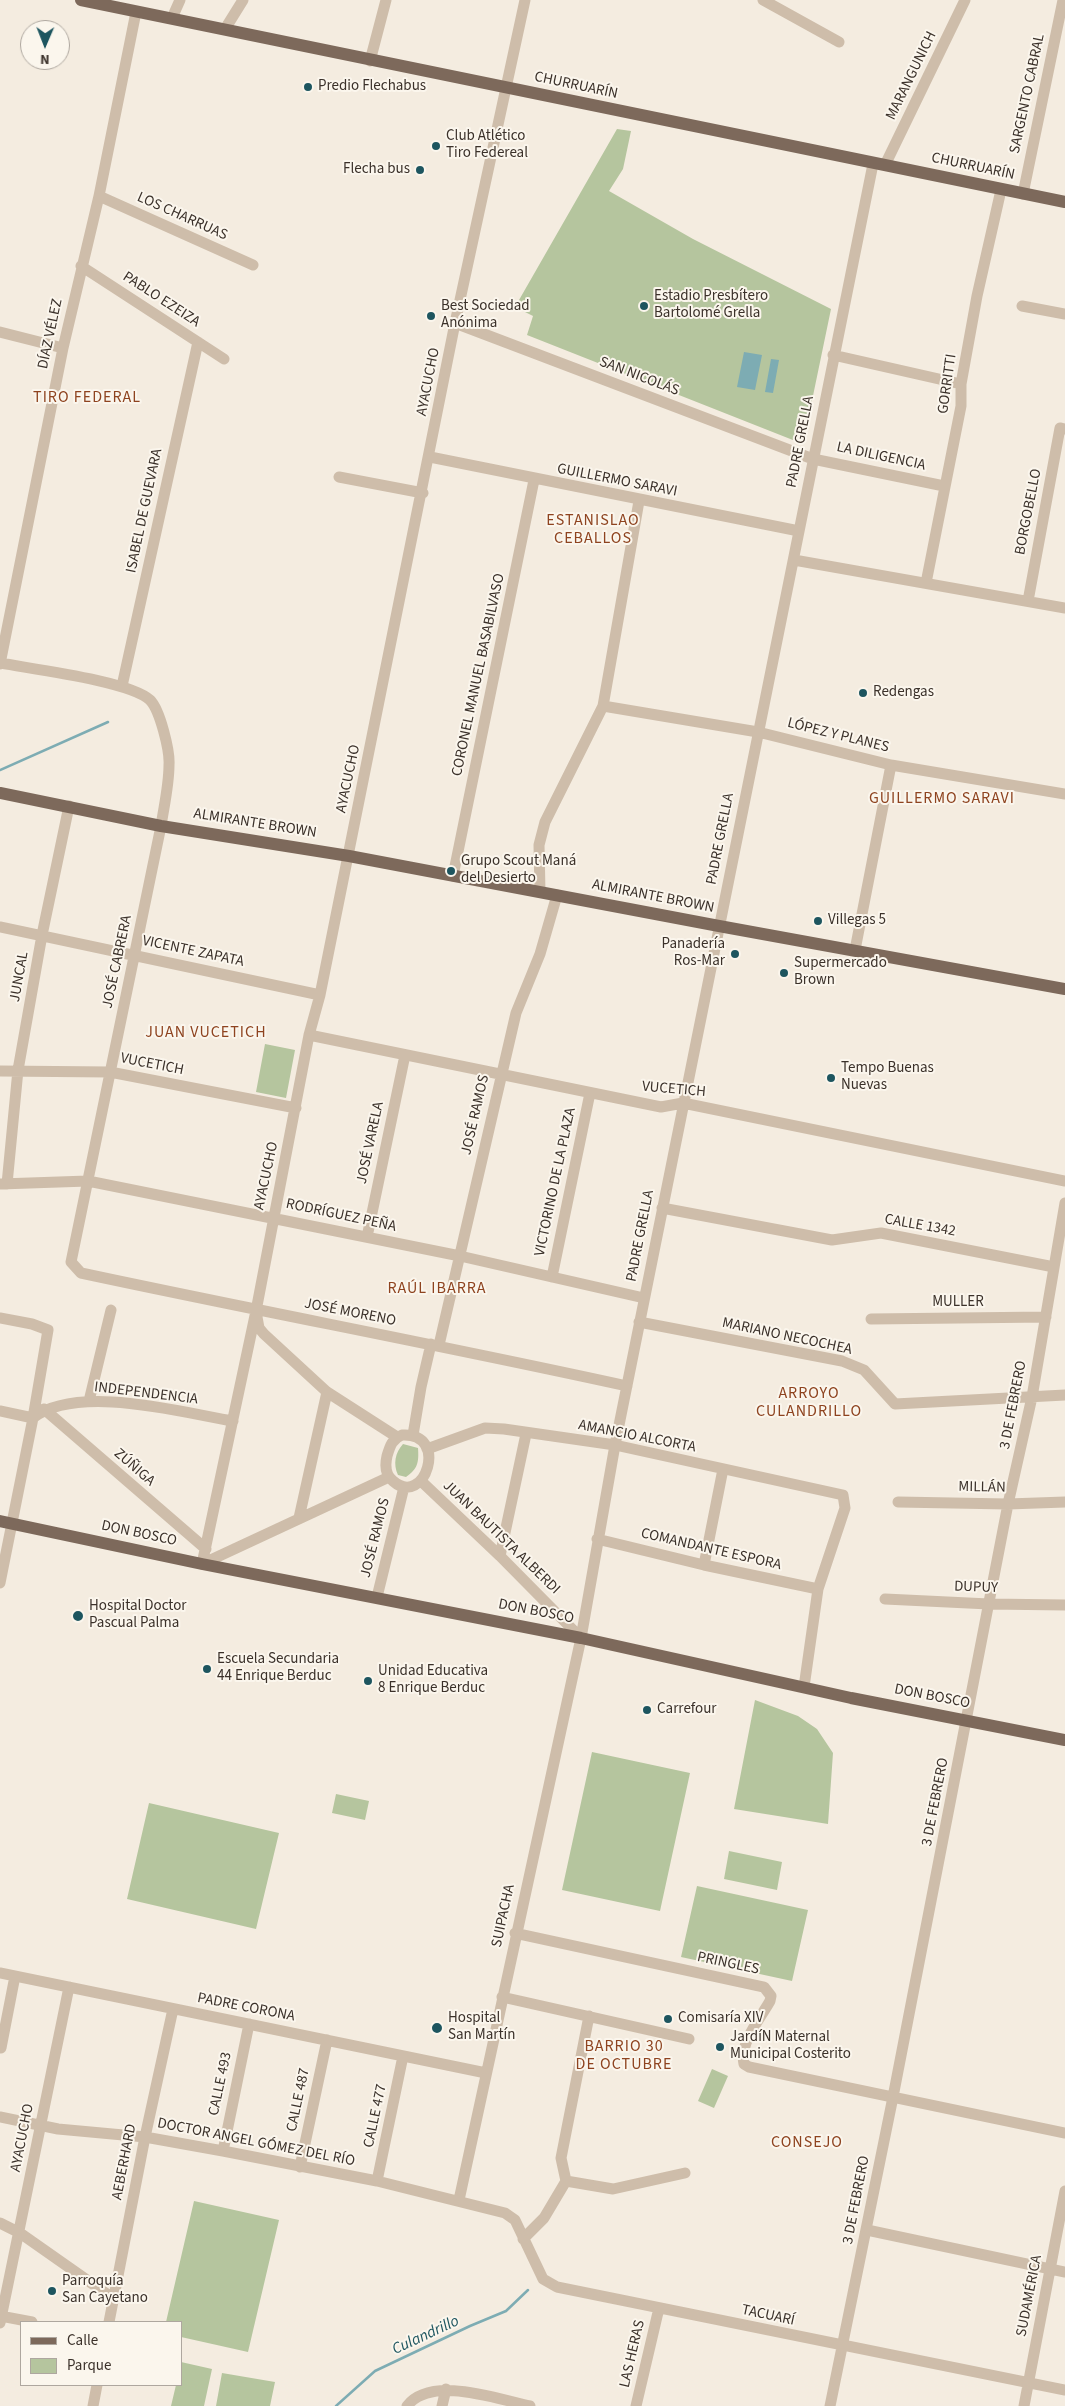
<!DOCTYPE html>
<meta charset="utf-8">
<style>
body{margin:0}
#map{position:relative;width:1065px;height:2406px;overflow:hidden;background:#f4ece0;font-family:"Source Sans 3",sans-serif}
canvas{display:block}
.legend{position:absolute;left:20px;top:2321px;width:162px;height:65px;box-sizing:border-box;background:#fbf6ed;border:1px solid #aea79f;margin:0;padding:6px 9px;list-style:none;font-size:15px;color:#3b312a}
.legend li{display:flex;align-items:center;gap:10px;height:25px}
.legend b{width:25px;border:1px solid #aea79f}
.north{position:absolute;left:20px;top:20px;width:50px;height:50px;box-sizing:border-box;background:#fbf6ed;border:1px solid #aea79f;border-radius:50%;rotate:181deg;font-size:14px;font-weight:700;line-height:20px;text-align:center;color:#3b312a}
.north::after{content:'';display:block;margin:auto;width:18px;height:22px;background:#1d555f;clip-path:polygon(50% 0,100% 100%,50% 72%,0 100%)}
</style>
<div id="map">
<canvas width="1065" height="2406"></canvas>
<ul class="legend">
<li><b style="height:6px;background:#7d695b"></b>Calle</li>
<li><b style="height:14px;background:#b5c59e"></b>Parque</li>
</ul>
<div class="north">N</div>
</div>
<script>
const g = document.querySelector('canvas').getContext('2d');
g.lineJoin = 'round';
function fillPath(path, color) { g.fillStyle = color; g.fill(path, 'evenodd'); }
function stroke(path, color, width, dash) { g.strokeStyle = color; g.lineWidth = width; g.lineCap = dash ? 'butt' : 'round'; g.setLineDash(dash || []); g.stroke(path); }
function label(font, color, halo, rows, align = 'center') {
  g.font = font + ' "Source Sans 3",sans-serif'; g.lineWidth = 4; g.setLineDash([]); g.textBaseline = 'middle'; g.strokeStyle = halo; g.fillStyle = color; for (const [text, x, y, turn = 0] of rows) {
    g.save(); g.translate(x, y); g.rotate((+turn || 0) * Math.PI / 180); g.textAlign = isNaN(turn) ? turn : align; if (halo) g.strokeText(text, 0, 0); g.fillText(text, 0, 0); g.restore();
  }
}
const green = new Path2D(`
 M617,129L631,131L623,169L609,191L693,239L831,309L803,444L527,335L533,316L515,307Z
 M265,1044L295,1050L286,1098L256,1092Z
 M403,1444L418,1448C419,1462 418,1469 406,1477L398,1475C393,1464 395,1453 403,1444Z
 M755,1700L798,1716L817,1729L833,1753L828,1824L734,1809Z
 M592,1752L690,1773L660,1911L562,1890Z
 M336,1794L369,1801L365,1820L332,1813Z
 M149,1803L279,1833L256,1929L127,1899Z
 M729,1851L782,1862L777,1890L724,1879Z
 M697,1886L808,1910L792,1981L681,1957Z
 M712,2069L728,2076L714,2108L698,2101Z
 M194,2201L279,2220L248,2352L181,2337V2322H166Z
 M181,2362L212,2369L204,2406H171L176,2385H181Z
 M222,2373L275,2382L270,2406H216Z`);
const water = new Path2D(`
 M744,352L762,355L755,390L737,387Z
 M771,359L779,360L773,393L765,392Z`);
const stream = new Path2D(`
 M0,770L108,722
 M336,2406L375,2371L470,2326L506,2311L528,2290`);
const minor = new Path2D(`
 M763,0L839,42
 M172,18L180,0
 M225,29L243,0
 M370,61L386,0
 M885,165L965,0
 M1023,194L1063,0
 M99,196L253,265
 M81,266L224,359
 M1022,306L1065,314
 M455,323L813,459L944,486
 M0,332L63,348
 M833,355L961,384
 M430,457L799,531
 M339,477L423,493
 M794,560L1065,608
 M926,583L961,406V384L977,296L1001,190
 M1028,601L1060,428L1065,429
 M0,663C32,669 130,681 150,700C160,710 170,751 169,765C169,785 164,806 161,826L71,1262L81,1273C263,1312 445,1346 627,1386
 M0,664L63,348L99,196L136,12
 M122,686L198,342
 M603,706L758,732L891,765L1065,794
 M453,876L534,480
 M540,892L539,845L545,822L603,706L639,501
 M0,927L320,995
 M855,950L891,765
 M309,1035L661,1107L683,1103L1065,1181
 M0,1071L110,1072L296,1108
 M0,1184L88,1181L460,1256L644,1298
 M7,1184L18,1070L42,935L69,806
 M662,1208L832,1240L881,1233L1054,1267
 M367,1237L405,1055
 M552,1277L590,1093
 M257,1317L259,1328L264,1334L327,1392L397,1437
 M0,1318L32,1324L48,1330L33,1418L0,1583
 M871,1319L1046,1317
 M639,1322L842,1361L864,1370L895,1404L1065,1395
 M439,1345L516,1013L540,954L557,895
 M89,1401L111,1310
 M44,1409L206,1549
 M0,1411L33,1418C77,1384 180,1412 233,1421
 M402,1435C450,1432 425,1509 393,1481C385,1475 385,1465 387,1456C390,1446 392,1439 402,1435Z
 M413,1435L421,1387L431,1344
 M427,1449L485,1428L504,1429L615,1445L843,1495L845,1508L818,1589L804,1687
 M421,1481L500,1556L581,1638
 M898,1502L1008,1504L1065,1502
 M299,1518L327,1392
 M597,1539L704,1565L818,1589
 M500,1556L526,1434
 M202,1564L256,1311L309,1035L320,995L455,323L525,0
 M202,1564L389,1477
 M704,1565L723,1469
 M377,1597L404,1487
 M885,1599L989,1604L1065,1605
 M515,1933L764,1987L771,1996L770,2001C760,2019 739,2043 744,2064L749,2067L1065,2133
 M0,1973L486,2073
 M502,1997L689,2039
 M1,2048L15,1976
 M0,2117L58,2129L145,2137L223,2151L377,2181L505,2213L515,2220L543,2279L557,2287L1065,2390
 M223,2151L249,2024
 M300,2167L327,2040
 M377,2181L403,2056
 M566,2181L613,2189L685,2173
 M459,2200L581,1638L615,1445L873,164
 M0,2223L20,2233L114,2299
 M867,2230L1065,2272
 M523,2239L544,2218L566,2181L561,2158L589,2016
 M0,2316L32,2322
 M109,2322L145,2137L173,2009
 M0,2323L69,1987
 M93,2406L97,2385
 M407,2406C431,2375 497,2399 530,2406
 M442,2406L446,2389
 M636,2406L659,2308
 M830,2406L893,2097L1008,1504L1032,1397L1065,1203
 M1024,2406L1065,2191`);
const major = new Path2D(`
 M81,0L1065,202
 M0,793L161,826L349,856L719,926L1065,989
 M0,1521L202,1564L581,1638L851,1698L1065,1740`);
const markers = [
 [308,87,5,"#1d555f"],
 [436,146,5,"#1d555f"],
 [420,170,5,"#1d555f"],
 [644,306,5,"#1d555f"],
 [431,316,5,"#1d555f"],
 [863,693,5,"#1d555f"],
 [451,871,5,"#1d555f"],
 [818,921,5,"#1d555f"],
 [735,954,5,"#1d555f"],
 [784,973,5,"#1d555f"],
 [831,1078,5,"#1d555f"],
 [78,1616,6,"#1d555f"],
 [207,1669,5,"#1d555f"],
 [368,1681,5,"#1d555f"],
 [647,1710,5,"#1d555f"],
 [668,2019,5,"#1d555f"],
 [437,2028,6,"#1d555f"],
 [720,2047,5,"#1d555f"],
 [52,2291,5,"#1d555f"]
];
const streetNames = [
 ["MARANGUNICH",912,76,-64],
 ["CHURRUARÍN",576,86,12],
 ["SARGENTO CABRAL",1028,94,-78],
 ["CHURRUARÍN",973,167,12],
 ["LOS CHARRUAS",182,217,24],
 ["PABLO EZEIZA",161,300,33],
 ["DÍAZ VÉLEZ",51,334,-78],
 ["SAN NICOLÁS",639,377,21],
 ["AYACUCHO",429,382,-79],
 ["GORRITTI",948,384,-82],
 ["PADRE GRELLA",801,442,-79],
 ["LA DILIGENCIA",881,457,12],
 ["GUILLERMO SARAVI",617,481,11],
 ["ISABEL DE GUEVARA",145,511,-78],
 ["BORGOBELLO",1029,512,-79],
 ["CORONEL MANUEL BASABILVASO",479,675,-78],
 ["LÓPEZ Y PLANES",838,736,14],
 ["AYACUCHO",349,779,-78],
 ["ALMIRANTE BROWN",255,824,9],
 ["PADRE GRELLA",721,839,-79],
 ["ALMIRANTE BROWN",653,897,11],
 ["VICENTE ZAPATA",193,952,12],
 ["JOSÉ CABRERA",118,962,-78],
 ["JUNCAL",20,977,-80],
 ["VUCETICH",152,1065,11],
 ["VUCETICH",674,1090,5],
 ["JOSÉ RAMOS",476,1115,-77],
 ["JOSÉ VARELA",371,1143,-78],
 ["AYACUCHO",267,1176,-78],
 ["VICTORINO DE LA PLAZA",556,1182,-78],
 ["RODRÍGUEZ PEÑA",341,1216,12],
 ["CALLE 1342",920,1226,10],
 ["PADRE GRELLA",641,1236,-79],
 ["MULLER",958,1303],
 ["JOSÉ MORENO",350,1313,11],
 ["MARIANO NECOCHEA",787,1337,12],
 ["INDEPENDENCIA",146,1394,7],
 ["3 DE FEBRERO",1014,1405,-79],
 ["AMANCIO ALCORTA",637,1437,11],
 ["ZÚÑIGA",134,1468,41],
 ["MILLÁN",982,1488,1],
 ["DON BOSCO",139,1534,12],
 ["JOSÉ RAMOS",376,1538,-76],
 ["JUAN BAUTISTA ALBERDI",501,1538,44],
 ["COMANDANTE ESPORA",711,1550,13],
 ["DUPUY",976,1588,2],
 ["DON BOSCO",536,1612,11],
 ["DON BOSCO",932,1697,11],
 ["3 DE FEBRERO",936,1802,-79],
 ["SUIPACHA",504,1916,-78],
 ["PRINGLES",728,1964,12],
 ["PADRE CORONA",246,2008,11],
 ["CALLE 493",221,2084,-78],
 ["CALLE 487",299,2100,-78],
 ["CALLE 477",376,2116,-78],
 ["AYACUCHO",23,2138,-79],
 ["DOCTOR ANGEL GÓMEZ DEL RÍO",256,2143,11],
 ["AEBERHARD",125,2162,-79],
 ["3 DE FEBRERO",857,2200,-79],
 ["SUDAMÉRICA",1030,2296,-79],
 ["TACUARÍ",768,2316,12],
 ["LAS HERAS",633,2354,-77]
];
const poiNames = [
 ["Predio Flechabus",318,87],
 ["Club Atlético",446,137],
 ["Tiro Federeal",446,154],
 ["Flecha bus",410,170,"right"],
 ["Estadio Presbítero",654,297],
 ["Bartolomé Grella",654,314],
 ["Best Sociedad",441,307],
 ["Anónima",441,324],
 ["Redengas",873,693],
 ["Grupo Scout Maná",461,862],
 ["del Desierto",461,879],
 ["Villegas 5",828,921],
 ["Panadería",725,945,"right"],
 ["Ros-Mar",725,962,"right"],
 ["Supermercado",794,964],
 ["Brown",794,981],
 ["Tempo Buenas",841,1069],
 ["Nuevas",841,1086],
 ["Hospital Doctor",89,1607],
 ["Pascual Palma",89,1624],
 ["Escuela Secundaria",217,1660],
 ["44 Enrique Berduc",217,1677],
 ["Unidad Educativa",378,1672],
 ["8 Enrique Berduc",378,1689],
 ["Carrefour",657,1710],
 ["Hospital",448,2019],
 ["San Martín",448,2036],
 ["Comisaría XIV",678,2019],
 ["JardíN Maternal",730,2038],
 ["Municipal Costerito",730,2055],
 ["Parroquía",62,2282],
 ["San Cayetano",62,2299]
];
const neighbourhoodNames = [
 ["TIRO FEDERAL",87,398],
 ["ESTANISLAO",593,521],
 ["CEBALLOS",593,539],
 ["GUILLERMO SARAVI",942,799],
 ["JUAN VUCETICH",206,1033],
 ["RAÚL IBARRA",437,1289],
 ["ARROYO",809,1394],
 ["CULANDRILLO",809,1412],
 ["BARRIO 30",624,2047],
 ["DE OCTUBRE",624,2065],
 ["CONSEJO",807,2143]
];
const waterNames = [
 ["Culandrillo",426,2336,-25]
];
fillPath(green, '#b5c59e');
fillPath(water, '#7dacb3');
stroke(stream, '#7dacb3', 2.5);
stroke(minor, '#cebdaa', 11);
stroke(major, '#7d695b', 12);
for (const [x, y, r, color] of markers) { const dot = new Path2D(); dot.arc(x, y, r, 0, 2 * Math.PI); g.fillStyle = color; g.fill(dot); stroke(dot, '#fbf6ed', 2); }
label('15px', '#3b312a', '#fbf6ed', streetNames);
label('15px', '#3b312a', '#fbf6ed', poiNames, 'left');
g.letterSpacing = '1px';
label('16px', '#8e431f', '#fbf6ed', neighbourhoodNames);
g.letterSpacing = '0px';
label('italic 16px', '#1d555f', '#fbf6ed', waterNames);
</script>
